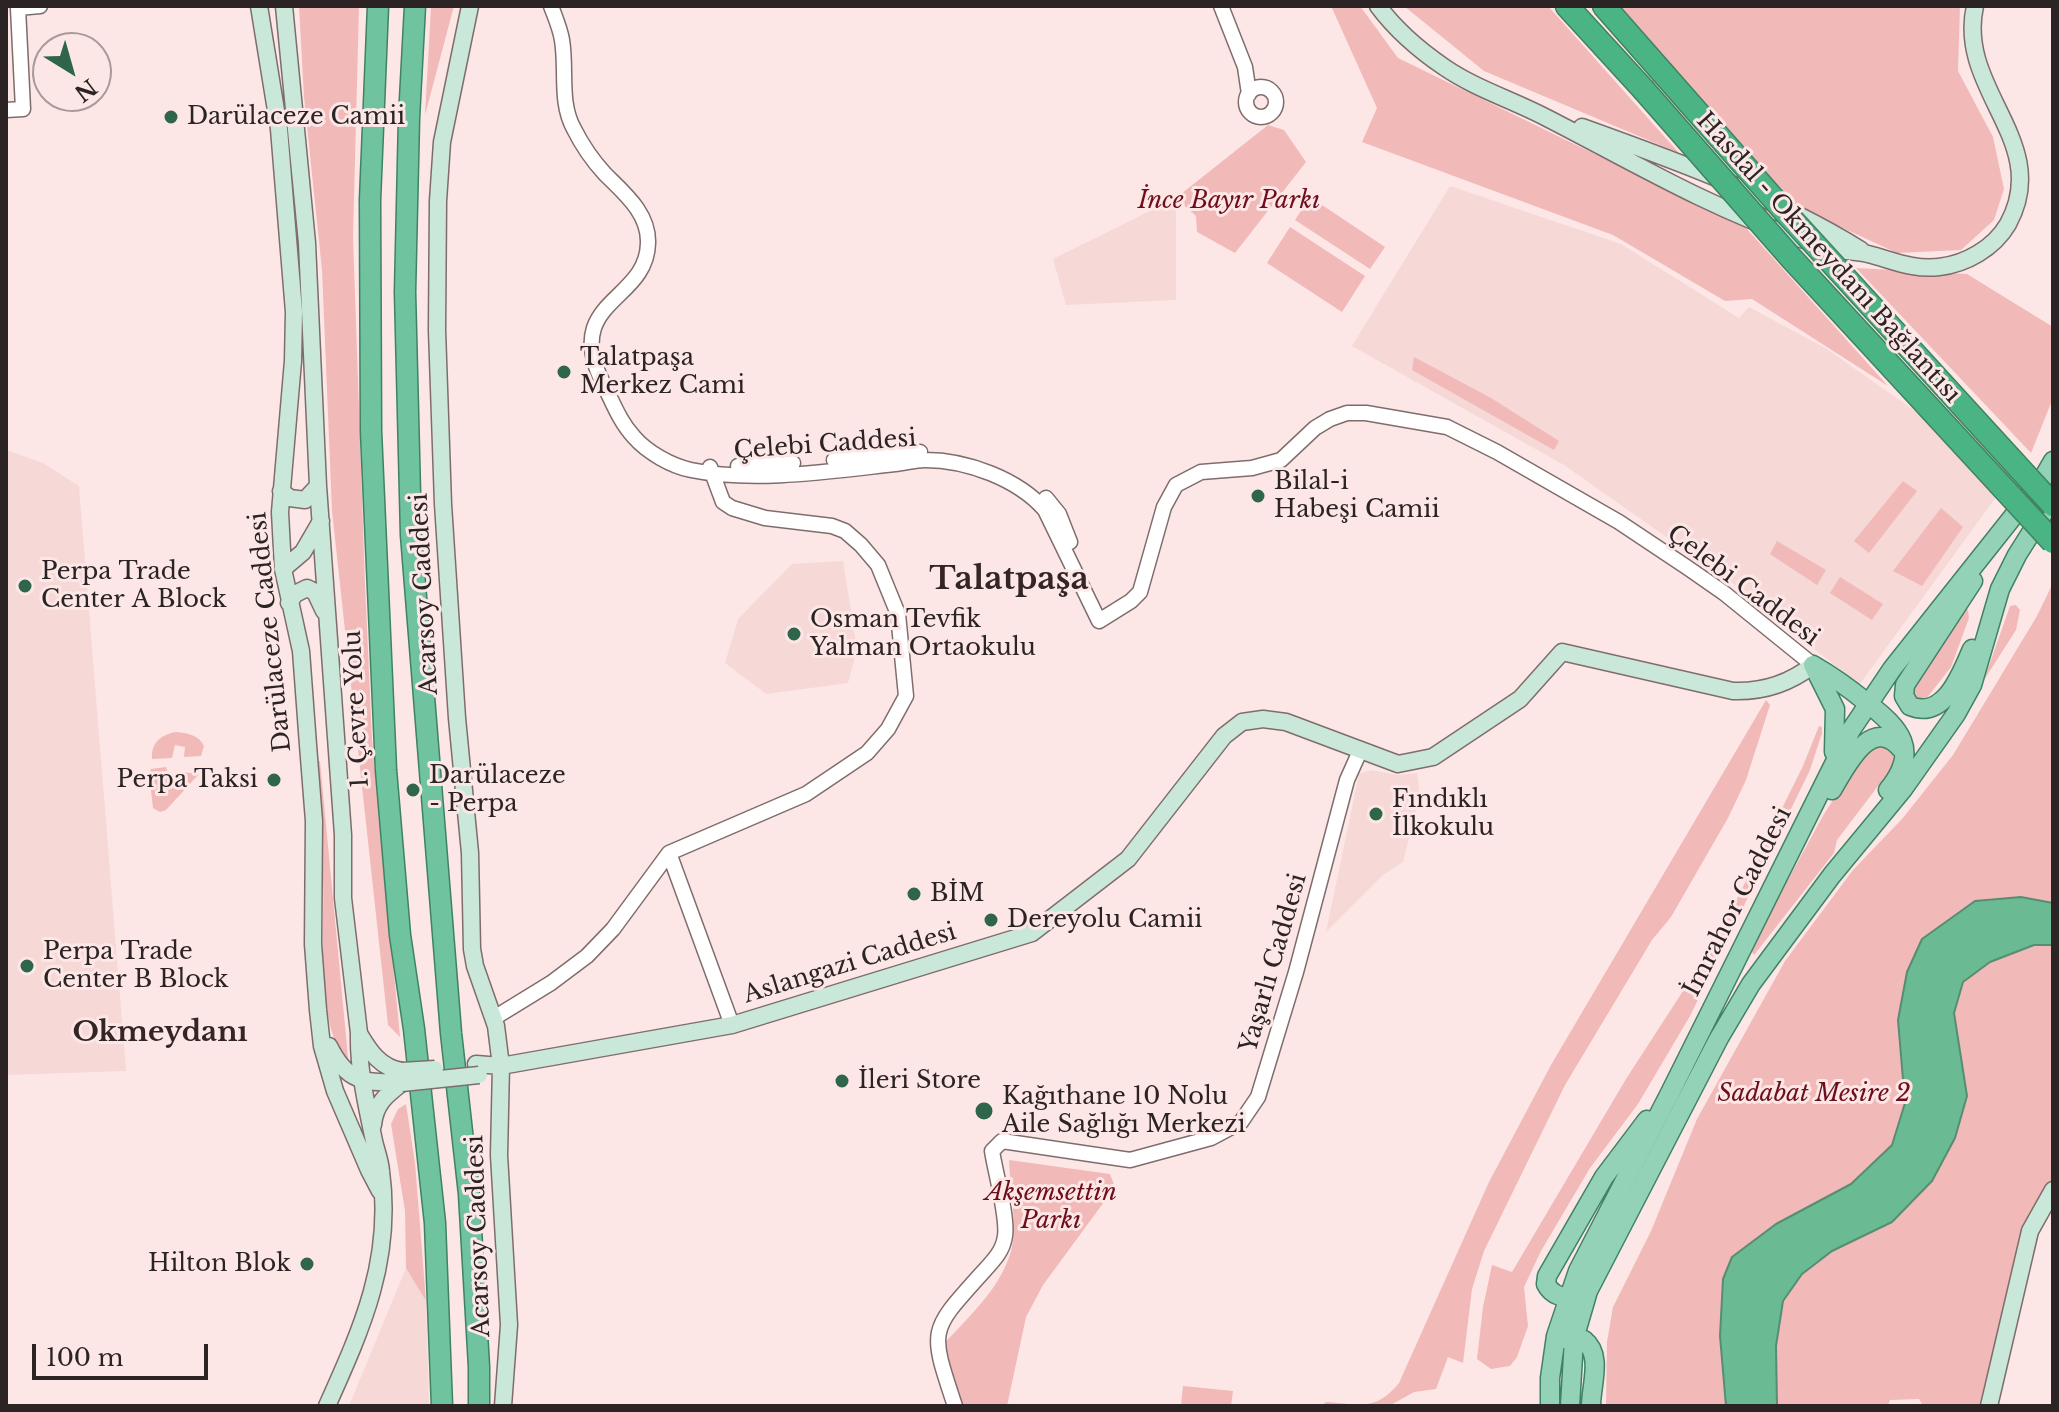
<!DOCTYPE html>
<meta charset="utf-8">
<style>
body{margin:0}
#map{position:relative;width:2059px;height:1412px;overflow:hidden;background:#fce7e6;font-family:"Libre Baskerville",serif}
canvas{display:block}
.frame{position:absolute;inset:0;border:8px solid #2c2424;pointer-events:none}
.north{position:absolute;left:32px;top:32px;width:80px;height:80px;box-sizing:border-box;background:#fce7e6;border:2px solid #a99998;border-radius:50%;rotate:143deg;font-size:22px;font-weight:700;line-height:32px;text-align:center;color:#2c2424}
.north::after{content:'';display:block;margin:auto;width:28px;height:36px;background:#2e654b;clip-path:polygon(50% 0,100% 100%,50% 72%,0 100%)}
.scale{position:absolute;left:32px;top:1344px;width:176px;height:36px;box-sizing:border-box;border:4px solid #2c2424;border-top:0;padding-left:10px;font-size:24px;line-height:28px;white-space:nowrap;color:#2c2424;-webkit-text-stroke:6px #fce7e6;paint-order:stroke}
</style>
<div id="map">
<canvas width="2059" height="1412"></canvas>
<div class="frame"></div>
<div class="north">N</div>
<div class="scale">100 m</div>
</div>
<script>
const g = document.querySelector('canvas').getContext('2d');
g.lineJoin = 'round';
function fillPath(path, color) { g.fillStyle = color; g.fill(path, 'evenodd'); }
function stroke(path, color, width, dash) { g.strokeStyle = color; g.lineWidth = width; g.lineCap = dash ? 'butt' : 'round'; g.setLineDash(dash || []); g.stroke(path); }
function label(font, color, halo, rows, align = 'center') {
  g.font = font + ' "Libre Baskerville",serif'; g.lineWidth = 6; g.setLineDash([]); g.textBaseline = 'middle'; g.strokeStyle = halo; g.fillStyle = color; for (const [text, x, y, turn = 0] of rows) {
    g.save(); g.translate(x, y); g.rotate((+turn || 0) * Math.PI / 180); g.textAlign = isNaN(turn) ? turn : align; if (halo) g.strokeText(text, 0, 0); g.fillText(text, 0, 0); g.restore();
  }
}
const built = new Path2D(`
 M1450,186L1621,244L1739,318L1749,307L1827,349L1929,421L1999,493L1859,685L1736,586L1564,465L1352,346Z
 M1176,198V300L1066,305L1053,259Z
 M6,450L43,463L79,486L126,1071L6,1075Z
 M843,561L857,649L848,683L766,694L725,663L738,619L792,564Z
 M1372,770L1398,775L1417,773L1420,795L1403,862L1383,875L1326,932L1359,774Z
 M406,1268L426,1301L429,1406H349Z`);
const green = new Path2D(`
 M299,6H359L353,237L365,584L372,739L400,1037L388,1025L332,511L322,270L304,97Z
 M431,6H454L425,115Z
 M1331,6H1360L1398,58L1746,228L1888,386L1752,299L1725,301L1613,235L1362,142L1377,108Z
 M1404,6H1548L1679,153L1484,71Z
 M1620,6H1960L1958,71L1993,137L2004,189L1994,220L1961,250L1897,253L1793,205Z
 M1268,125L1284,130L1306,162L1235,253L1197,232L1196,216L1176,198Z
 M1310,197L1385,247L1370,269L1295,220Z
 M1290,227L1365,276L1342,312L1267,263Z
 M1856,268L1967,274L2053,327V398L2031,453Z
 M1414,357L1491,398L1559,441L1554,450L1412,370Z
 M1903,481L1917,491L1869,553L1854,541Z
 M1941,508L1963,527L1922,586L1893,571Z
 M1777,541L1826,570L1817,585L1770,554Z
 M1840,577L1883,604L1872,620L1830,593Z
 M2053,583V903L2021,897L1898,1020L1905,1103L1892,1145L1851,1184L1776,1224L1720,1336L1726,1406H1606L1607,1342L1613,1307L1651,1231L1697,1119L1785,961L1853,870L1902,819L1953,755L2037,616Z
 M2016,605L2020,610L2016,630L1984,680L2010,606Z
 M1964,608L1968,610L1969,618L1951,667L1926,699L1911,698L1910,686Z
 M1766,700L1770,705L1746,780L1728,818L1671,917L1652,940L1565,1085L1484,1251L1472,1289L1463,1363L1448,1357L1436,1389L1414,1392L1389,1406H1321L1326,1402C1360,1404 1375,1412 1399,1383L1489,1182L1551,1065Z
 M1819,726L1822,727V733L1810,770L1690,1016L1638,1104L1590,1168L1541,1251L1524,1287L1528,1326L1517,1357L1510,1366L1491,1369L1477,1359L1483,1307L1492,1265L1512,1272L1626,1079L1718,937L1803,766Z
 M176,732C187,733 199,735 204,746L201,756L184,757L185,747L175,745L172,758L152,759C151,743 160,735 176,732Z
 M1884,745L1893,753L1894,765L1837,840L1834,853L1754,955L1750,949L1824,814L1865,750Z
 M320,761L349,1068C313,1014 325,941 323,880C323,840 319,801 315,762Z
 M166,767L170,779L176,778L182,772L199,774L166,810L160,812L153,808L149,773L151,769Z
 M2034,945H2053V1184L2026,1234L1987,1406H1923L1919,1399L1890,1400L1888,1406H1777L1776,1345L1783,1301L1802,1274L1832,1251L1892,1222L1932,1181L1958,1048L1954,1013L1963,982L1990,962Z
 M406,1104L415,1163L426,1301L406,1268L405,1211L391,1124L398,1109Z
 M1009,1160L1110,1174L1115,1187L1043,1285L1026,1317L1007,1406H957L943,1345C970,1315 1006,1284 1013,1242C1016,1219 1010,1184 1009,1160Z
 M1183,1386L1233,1391L1231,1406H1181Z`);
const water = new Path2D(`
 M2021,897L2053,903V945H2034L1990,962L1963,982L1954,1013L1967,1096L1955,1138L1932,1181L1892,1222L1832,1251L1802,1274L1783,1301L1776,1346L1777,1406H1726L1720,1336L1723,1279L1732,1257L1776,1224L1851,1184L1892,1145L1905,1103L1898,1020L1907,972L1922,939L1975,901Z`);
const tertiary = new Path2D(`
 M551,6C555,17 560,28 562,40C567,70 559,102 574,129C582,145 593,161 605,174C624,193 649,213 648,243C647,303 560,300 604,385C613,403 620,422 634,437C647,452 671,466 691,470C753,483 832,471 895,464C905,463 915,460 925,460C967,460 1018,479 1045,510L1099,621
 M1221,6L1245,67L1249,94
 M1246 102a15 15 0 1 1 30 0a15 15 0 1 1-30 0Z
 M6,110L23,109L18,8L40,6
 M834,460L920,452
 M738,466L793,463
 M1046,498L1059,514L1070,542
 M1099,621L1131,601L1140,592L1164,507L1176,485L1201,472L1252,468L1281,460L1315,428L1330,419L1347,413H1366L1447,427L1497,452L1619,522L1688,568L1724,593L1813,665
 M669,853L732,1025
 M494,1018L551,983L587,956L613,929L669,853L806,794L867,753L888,729L906,696L898,614L878,565L861,545L845,531L832,526L765,518L732,508L723,502L710,467
 M955,1406C929,1328 929,1332 983,1272C994,1260 1003,1251 1005,1236C1008,1217 995,1171 992,1151L1002,1141L1130,1160L1211,1138L1241,1122L1258,1097L1296,972L1347,780L1360,751`);
const secondary = new Path2D(`
 M259,6L279,129L294,312L293,361L280,512L283,569L301,651L308,745L314,821L313,944L318,1010L322,1046L335,1091L369,1170L380,1191
 M284,6L307,243L318,486L343,835V898L359,1033C358,1067 366,1103 373,1136C375,1148 380,1159 381,1171C393,1260 362,1328 327,1406
 M470,6L442,142L438,201L437,330L443,504L457,718L470,853L472,949L475,966L496,1026L501,1066L499,1155L509,1325L503,1406
 M1378,6C1396,30 1419,50 1444,67C1476,89 1513,100 1547,118C1629,160 1710,208 1798,238C1811,242 1825,247 1838,250C1848,252 1858,251 1868,254C1892,260 1913,270 1939,267C1966,264 1994,248 2008,224C2053,142 1956,90 1975,6
 M1582,127C1677,161 1775,197 1861,250
 M281,491L290,498L305,500L318,486
 M283,569L303,552L321,521
 M289,603L295,594L307,588L315,592L324,611
 M360,1035C370,1052 381,1068 402,1071
 M329,1046C347,1083 364,1082 402,1083
 M476,1064L501,1066L732,1025L1032,933L1128,859L1224,736L1242,722L1263,719L1286,722L1398,764L1433,757L1520,699L1562,652L1733,691C1762,692 1790,683 1813,665
 M373,1125C375,1104 386,1095 402,1083
 M1989,1406L2030,1231L2053,1190`);
const primary = new Path2D(`
 M1972,649C1961,675 1944,720 1910,706L1904,696L1905,685L1973,581
 M1813,665C1832,676 1849,688 1866,702C1900,728 1921,750 1888,790
 M1813,665L1835,709L1834,752
 M1832,790C1847,765 1872,712 1903,751
 M1577,1296C1565,1299 1552,1296 1546,1284L1547,1276L1604,1177L1647,1120
 M1565,1339L1584,1340C1603,1355 1591,1385 1591,1406
 M1550,1406V1378L1556,1336L1578,1271L1670,1093L1851,730L1892,669L2042,480L2053,461
 M1570,1406L1574,1339L1588,1291L1719,1038L1751,984L1832,875L1903,789L1956,714L1972,685L2000,589L2017,555L2053,498`);
const trunk = new Path2D(`
 M378,6L370,200L371,431L386,770L400,935L414,1029L435,1223L442,1406
 M415,6L409,118L405,292L411,535L451,1033L469,1194L479,1367V1406`);
const motorway = new Path2D(`
 M1567,6L1643,89
 M1604,6L1662,72`);
const secondaryBridge = new Path2D(`
 M402,1071L435,1069
 M402,1083L479,1075`);
const motorwayBridge = new Path2D(`
 M1662,72L1786,213L2053,505
 M1643,89L1792,259L2053,542`);
const markers = [
 [171,117,8,"#2e654b"],
 [564,372,8,"#2e654b"],
 [1258,496,8,"#2e654b"],
 [25,586,8,"#2e654b"],
 [794,634,8,"#2e654b"],
 [274,780,8,"#2e654b"],
 [413,790,8,"#2e654b"],
 [1376,814,8,"#2e654b"],
 [914,894,8,"#2e654b"],
 [991,920,8,"#2e654b"],
 [27,966,8,"#2e654b"],
 [842,1081,8,"#2e654b"],
 [984,1111,10,"#2e654b"],
 [307,1264,8,"#2e654b"]
];
const poiNames = [
 ["Darülaceze Camii",187,117],
 ["Talatpaşa",580,358],
 ["Merkez Cami",580,386],
 ["Bilal-i",1274,482],
 ["Habeşi Camii",1274,510],
 ["Perpa Trade",41,572],
 ["Center A Block",41,600],
 ["Osman Tevfik",810,620],
 ["Yalman Ortaokulu",810,648],
 ["Darülaceze",429,776],
 ["- Perpa",429,804],
 ["Perpa Taksi",258,780,"right"],
 ["Fındıklı",1392,800],
 ["İlkokulu",1392,828],
 ["BİM",930,894],
 ["Dereyolu Camii",1007,920],
 ["Perpa Trade",43,952],
 ["Center B Block",43,980],
 ["İleri Store",858,1081],
 ["Kağıthane 10 Nolu",1002,1097],
 ["Aile Sağlığı Merkezi",1002,1125],
 ["Hilton Blok",291,1264,"right"]
];
const parkNames = [
 ["İnce Bayır Parkı",1229,201],
 ["Sadabat Mesire 2",1814,1094],
 ["Akşemsettin",1051,1193],
 ["Parkı",1051,1221]
];
const streetNames = [
 ["Hasdal - Okmeydanı Bağlantısı",1828,258,48],
 ["Çelebi Caddesi",825,445,-4],
 ["Çelebi Caddesi",1743,586,37],
 ["Acarsoy Caddesi",425,594,-93],
 ["Darülaceze Caddesi",271,632,-96],
 ["1. Çevre Yolu",357,709,-93],
 ["İmrahor Caddesi",1738,902,-63],
 ["Yaşarlı Caddesi",1274,963,-74],
 ["Aslangazi Caddesi",850,964,-17],
 ["Acarsoy Caddesi",479,1236,-92]
];
const quarterNames = [
 ["Okmeydanı",160,1033]
];
const districtNames = [
 ["Talatpaşa",1009,580]
];
fillPath(built, '#f6d8d7');
fillPath(green, '#f1b9b8');
fillPath(water, '#6aba93');
stroke(water, '#578d72', 2);
stroke(tertiary, '#7f6d6c', 17);
stroke(secondary, '#7f6d6c', 19);
stroke(primary, '#408263', 21);
stroke(trunk, '#408263', 23);
stroke(motorway, '#408263', 25);
stroke(tertiary, '#fff', 14);
stroke(secondary, '#c9e8da', 16);
stroke(primary, '#93d2b6', 18);
stroke(trunk, '#6fc39e', 20);
stroke(motorway, '#4bb485', 22);
stroke(secondaryBridge, '#7f6d6c', 19, []);
stroke(motorwayBridge, '#408263', 25, []);
stroke(secondaryBridge, '#c9e8da', 16);
stroke(motorwayBridge, '#4bb485', 22);
for (const [x, y, r, color] of markers) { const dot = new Path2D(); dot.arc(x, y, r, 0, 2 * Math.PI); g.fillStyle = color; g.fill(dot); stroke(dot, '#fce7e6', 3); }
label('24px', '#2c2424', '#fce7e6', poiNames, 'left');
label('italic 24px', '#6e0d1d', '#fce7e6', parkNames);
label('24px', '#2c2424', '#fce7e6', streetNames);
label('bold 28px', '#342525', '#fce7e6', quarterNames);
label('bold 32px', '#342525', '#fce7e6', districtNames);
</script>
